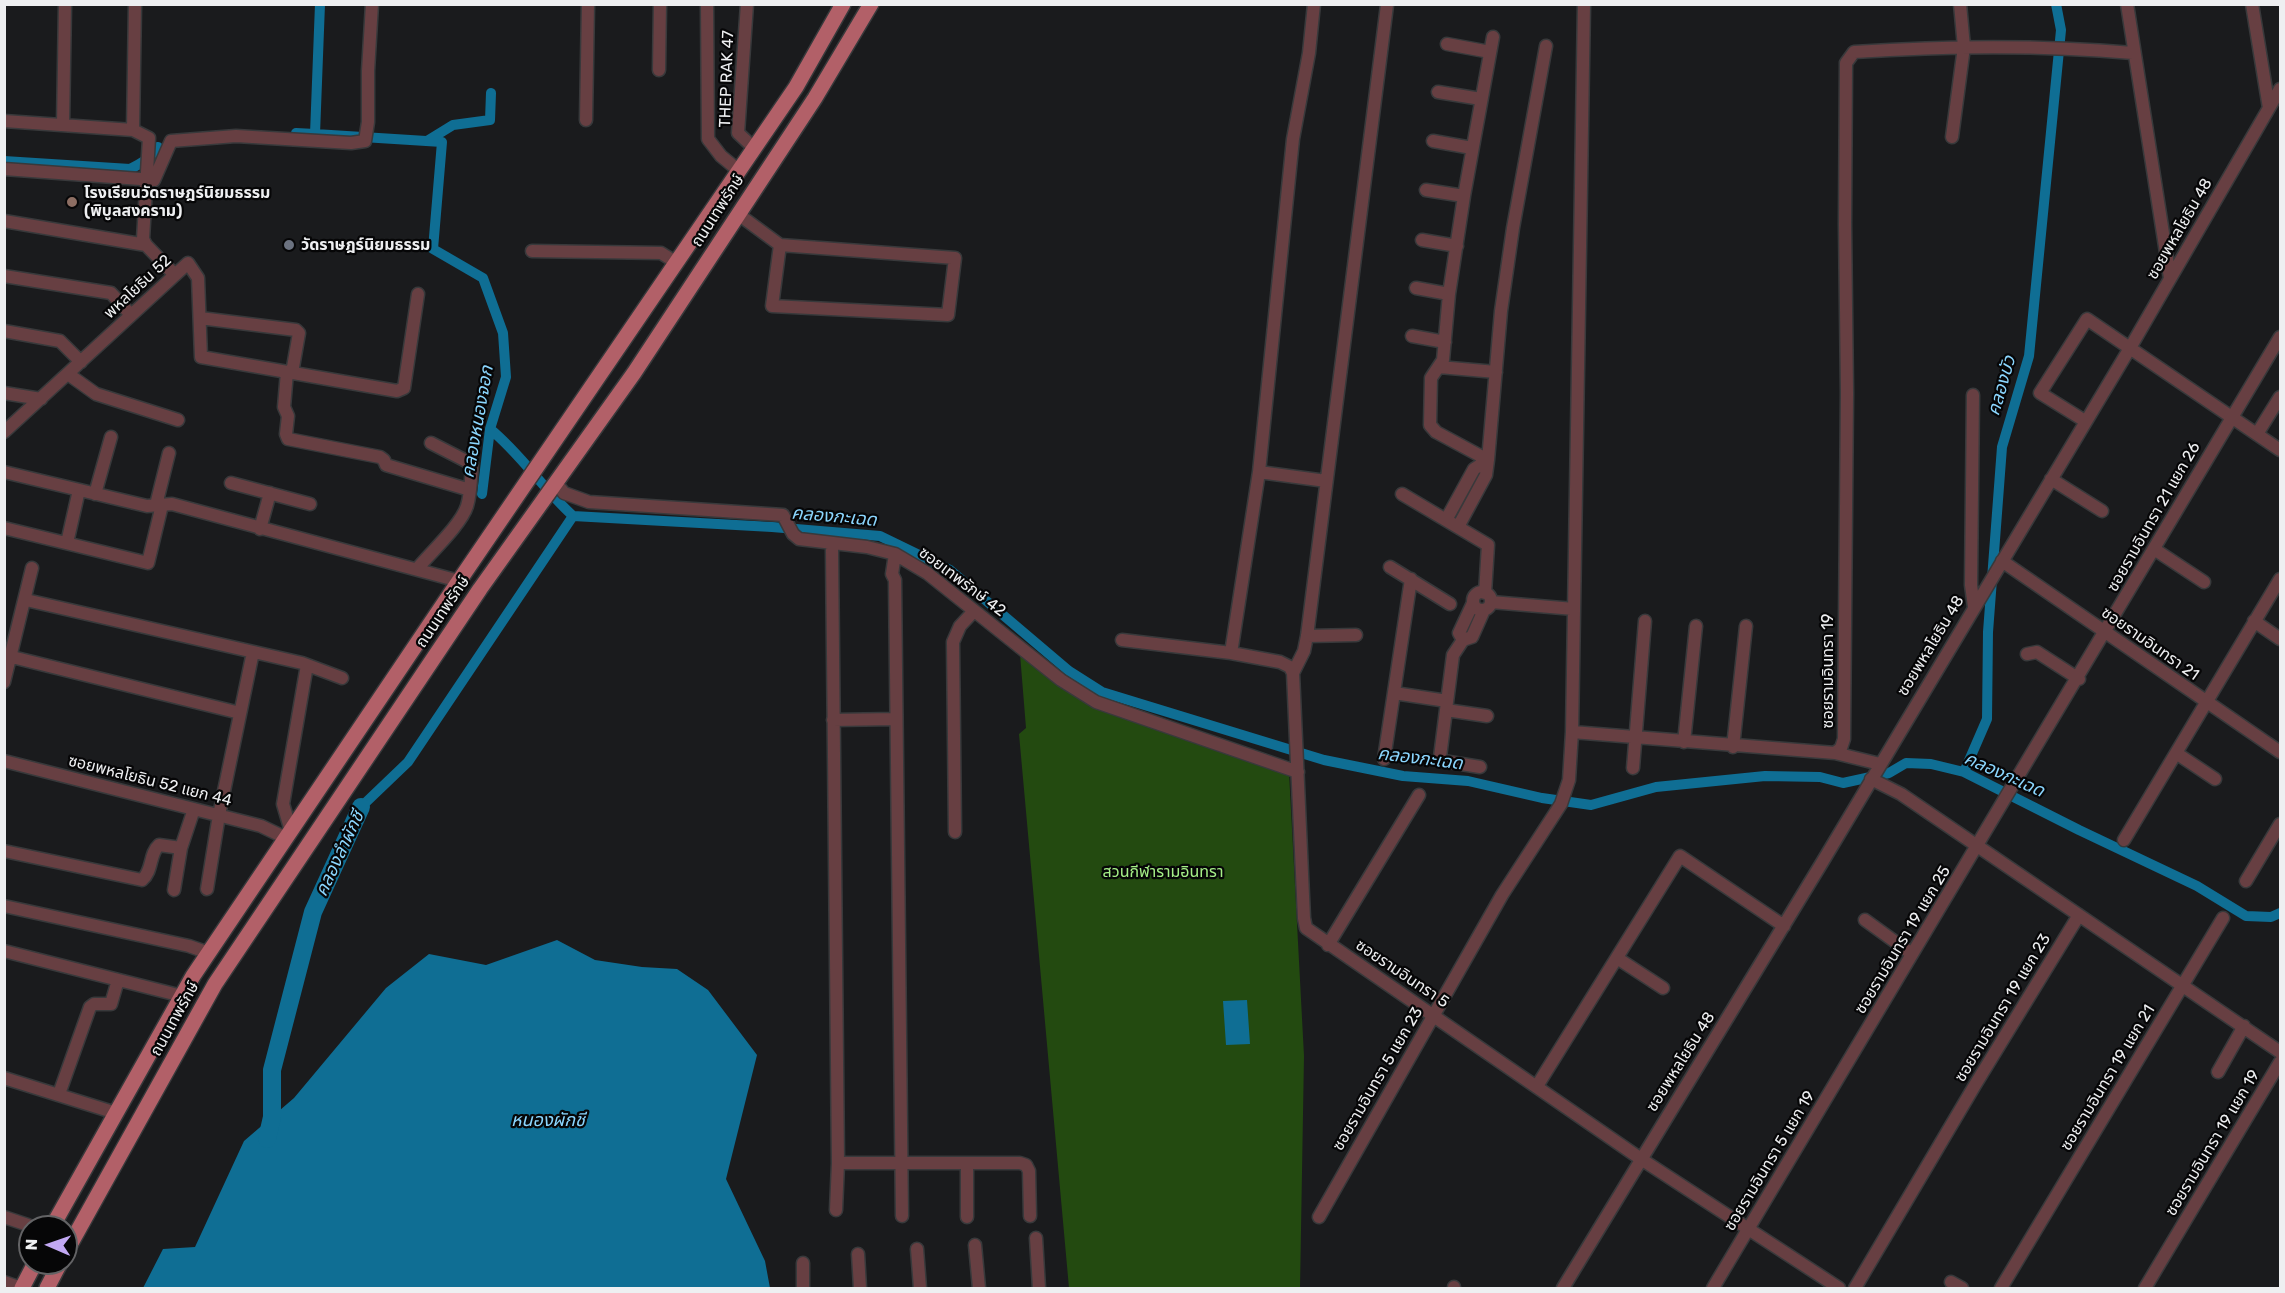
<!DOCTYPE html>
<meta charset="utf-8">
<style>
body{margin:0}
#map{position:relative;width:2285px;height:1293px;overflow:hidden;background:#1a1b1d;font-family:Rubik,sans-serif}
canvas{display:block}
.frame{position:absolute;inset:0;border:6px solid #eeeff1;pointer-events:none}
.north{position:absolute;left:18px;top:1215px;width:60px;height:60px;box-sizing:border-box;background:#060607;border:2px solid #636365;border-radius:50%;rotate:272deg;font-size:16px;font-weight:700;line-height:24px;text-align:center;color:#eeeff1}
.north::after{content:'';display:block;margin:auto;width:21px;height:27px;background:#c1a8f3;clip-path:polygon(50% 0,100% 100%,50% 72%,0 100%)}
</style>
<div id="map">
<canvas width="2285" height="1293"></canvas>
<div class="frame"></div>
<div class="north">N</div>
</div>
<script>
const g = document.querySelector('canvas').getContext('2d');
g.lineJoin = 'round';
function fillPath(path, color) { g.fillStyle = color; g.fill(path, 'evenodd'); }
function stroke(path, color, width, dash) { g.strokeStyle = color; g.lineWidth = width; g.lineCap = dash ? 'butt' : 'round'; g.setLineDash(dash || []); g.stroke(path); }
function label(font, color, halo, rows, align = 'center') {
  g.font = font + ' Rubik,"Noto Sans Thai",sans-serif'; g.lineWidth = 4.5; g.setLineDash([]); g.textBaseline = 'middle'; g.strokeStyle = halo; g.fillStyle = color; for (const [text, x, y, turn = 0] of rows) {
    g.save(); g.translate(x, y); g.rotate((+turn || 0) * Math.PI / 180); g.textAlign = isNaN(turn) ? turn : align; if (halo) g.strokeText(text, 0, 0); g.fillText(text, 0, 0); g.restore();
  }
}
const green = new Path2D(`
 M1020,654L1064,690L1094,706L1289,772L1304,1056L1300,1288H1069L1019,734L1026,728Z`);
const water = new Path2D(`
 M557,940L595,960L642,967L677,969L708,990L757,1055L726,1179L765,1261L770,1288H143L163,1249L195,1247L244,1141L294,1098L386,988L429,954L486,965Z
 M1247,1000L1250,1044L1226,1045L1223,1001Z`);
const canal = new Path2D(`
 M320,4L315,134L442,142L433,249L483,278L503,333L506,377L490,429L482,494
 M296,133L315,134
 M427,141L453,125L490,120L491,93
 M4,161L130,169C142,163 151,158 158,147
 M573,516L772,527L880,536L950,570L1069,671L1102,692L1324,760L1403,776L1468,781L1542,798L1591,805L1656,787L1765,776L1820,777L1843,783L1889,773L1906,763L1931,764L1964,772L2079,830L2197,886L2246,916L2271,917L2280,913
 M1964,772L1987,719L1988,632L2002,447L2029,356L2061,30L2056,4
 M361,807L408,762L573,516C543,489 521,454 490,429`);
const river = new Path2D(`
 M267,1139L272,1117V1070L313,912L361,807`);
const minor = new Path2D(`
 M707,4L708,139L721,156L738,170
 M747,4L738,133L755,149
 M2127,4L2170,278
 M1493,37L1464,196L1449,294L1443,360L1431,378L1430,425L1436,432L1488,460L1501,311L1513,228L1546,46
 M1447,44L1490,52
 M659,70L660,4
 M1438,92L1481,99
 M2269,108L2280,89
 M586,120L588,4
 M4,121L133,130L149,138L143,239L146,245L175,275
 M63,125L65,4
 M133,130L135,4
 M1952,137L1964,47L1960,4
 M1433,141L1472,148
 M4,169L154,180L171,141L236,136L351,143L365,141L368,122V71L372,4
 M1426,190L1464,196
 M738,214L780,245L955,258L948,315L772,306L780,245
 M4,221L146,245
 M1422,240L1457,246
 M532,251L661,253L677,263
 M4,276L111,293L131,315
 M1416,288L1449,294
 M200,318L296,330L299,333L292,373
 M4,331L60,341L81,362
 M1412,336L1445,342
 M1439,367L1496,372
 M287,372L284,407L288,416L286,434L288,439L380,457L384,460L386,465L470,490
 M68,374L96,394L178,420
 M4,393L41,399
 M1973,395L1971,585L1974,607
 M2085,421L2040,393L2087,319L2280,450
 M4,432L188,263L198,278L201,357L397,391L404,388L418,294
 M2257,434L2280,397
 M4,472L147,506L172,504L459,581
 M1259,472L1326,481
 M2051,479L2102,511
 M231,483L310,504
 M557,484L564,493L589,502L783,515L793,534L799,539L867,547L895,554L927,573L1061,680L1096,702L1298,772
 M95,494L111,437
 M1402,494L1488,545L1485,593
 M156,505L169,453
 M1446,520L1474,469L1488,460
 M1458,527L1486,475L1488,460
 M4,528L148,563L162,505
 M260,529L270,493
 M67,543L79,490
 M2154,549L2204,582
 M832,550L838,1163L836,1210
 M895,554L892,574L895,580L902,1216
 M2002,561L2280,752
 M1390,567L1450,604
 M417,569C430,553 461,525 467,506C471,493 471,477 472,464L431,443
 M1473 601a9 9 0 1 1 18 0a9 9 0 1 1-18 0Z
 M26,600L302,663L342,678
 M1491,602L1574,609
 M2254,621L2280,639
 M1307,636L1356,635
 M1122,640L1231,653L1280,662L1290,667L1293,673L1304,918L1306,928L1641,1159L1839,1288
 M1463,640L1459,633L1473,603
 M1231,653L1259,472L1293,139L1309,53L1314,4
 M2027,654L2037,652L2079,679
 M12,657L240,713
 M1293,673L1304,651L1307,636L1387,5
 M4,682L32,568
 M1394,693L1447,701
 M1446,710L1487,716
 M833,720L896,719
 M1572,732L1835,753L1880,764
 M1684,742L1696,626
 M1733,747L1746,626
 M1835,753L1841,748L1844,739L1847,393L1845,224L1846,63L1854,52C1947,46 2040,45 2133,53
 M2176,753L2215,779
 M1384,759L1411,579
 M4,761L261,826L286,838
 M1480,767L1443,761L1440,760V757L1453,655L1463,640L1472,637L1484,610
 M1633,768L1645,621
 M1871,779L1901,794L2280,1052
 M291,831L283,804L307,665
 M955,832L953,642L960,626L974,611
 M2124,840L2280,579
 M4,851L142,880C153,871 149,854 159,845L181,848L194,809
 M2246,881L2280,824
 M207,889L219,815L253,652
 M174,890L181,848
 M4,906L189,946L209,953
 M1865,920L1912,954
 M1328,945L1419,795
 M4,951L182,996
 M1617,958L1663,988
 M2218,1072L2244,1026
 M4,1078L116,1113
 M1537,1086L1680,856L1784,926
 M59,1094L90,1007L94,1004H111L118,980
 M838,1163H1020L1026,1165L1029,1171L1030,1216
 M4,1217L28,1225
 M967,1217V1164
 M1319,1217L1502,895L1561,804L1569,780L1572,732L1584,4
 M1036,1238L1039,1288
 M975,1245L979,1288
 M917,1249L920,1288
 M858,1254L860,1288
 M803,1263V1288
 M4,1282L21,1288
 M1951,1282L1962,1288
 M1454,1288V1287
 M1563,1288L1823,861L2130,348L2269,108L2252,4
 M1713,1288L2280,337
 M1855,1288L1975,1085L2079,915
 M2001,1288L2223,918
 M2145,1288L2280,1062`);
const major = new Path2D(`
 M52,1227L193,976L459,581L796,87L843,4
 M66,1252L215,984L480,589L634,373L815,98L871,4
 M22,1288L35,1263
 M47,1288L60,1263`);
const markers = [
 [72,202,6,"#8d6e63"],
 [289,245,6,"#6b7280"]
];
const streetNames = [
 ["THEP RAK 47",727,79,-88],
 ["ถนนเทพรักษ์",718,211,-57],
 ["ซอยพหลโยธิน 48",2180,229,-60],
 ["พหลโยธิน 52",138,287,-43],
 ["ซอยรามอินทรา 21 แยก 26",2154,517,-60],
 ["ซอยเทพรักษ์ 42",962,582,37],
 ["ถนนเทพรักษ์",443,612,-56],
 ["ซอยรามอินทรา 21",2150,644,35],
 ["ซอยพหลโยธิน 48",1931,646,-59],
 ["ซอยรามอินทรา 19",1828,671,-90],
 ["ซอยพหลโยธิน 52 แยก 44",150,781,14],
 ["ซอยรามอินทรา 19 แยก 25",1903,940,-59],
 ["ซอยรามอินทรา 5",1402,974,34],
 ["ซอยรามอินทรา 19 แยก 23",2003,1008,-59],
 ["ถนนเทพรักษ์",175,1019,-61],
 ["ซอยพหลโยธิน 48",1681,1062,-58],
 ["ซอยรามอินทรา 19 แยก 21",2108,1078,-59],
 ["ซอยรามอินทรา 5 แยก 23",1378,1079,-60],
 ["ซอยรามอินทรา 19 แยก 19",2213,1143,-59],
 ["ซอยรามอินทรา 5 แยก 19",1770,1161,-59]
];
const poiNames = [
 ["โรงเรียนวัดราษฎร์นิยมธรรม",84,193],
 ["(พิบูลสงคราม)",84,211],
 ["วัดราษฎร์นิยมธรรม",301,245]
];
const parkNames = [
 ["สวนกีฬารามอินทรา",1163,872]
];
const waterNames = [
 ["คลองบัว",2002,386,-74],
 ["คลองหนองจอก",478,422,-80],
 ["คลองกะเฉด",834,517,5],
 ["คลองกะเฉด",1420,759,7],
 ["คลองกะเฉด",2004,775,24],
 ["คลองลำผักชี",340,854,-65],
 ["หนองผักชี",548,1121]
];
fillPath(green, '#234a10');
fillPath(water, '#0f6e94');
stroke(canal, '#0f6e94', 10);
stroke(river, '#0f6e94', 18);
stroke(minor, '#38393b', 15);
stroke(major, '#38393b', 18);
stroke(minor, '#673f42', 12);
stroke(major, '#b26068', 15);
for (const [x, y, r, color] of markers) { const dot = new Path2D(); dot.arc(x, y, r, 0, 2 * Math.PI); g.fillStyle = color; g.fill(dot); stroke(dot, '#060607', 2); }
label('16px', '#eeeff1', '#060607', streetNames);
label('bold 16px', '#eeeff1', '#060607', poiNames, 'left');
label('16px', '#a5ef87', '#060607', parkNames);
label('italic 18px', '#8bd6fe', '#060607', waterNames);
</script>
